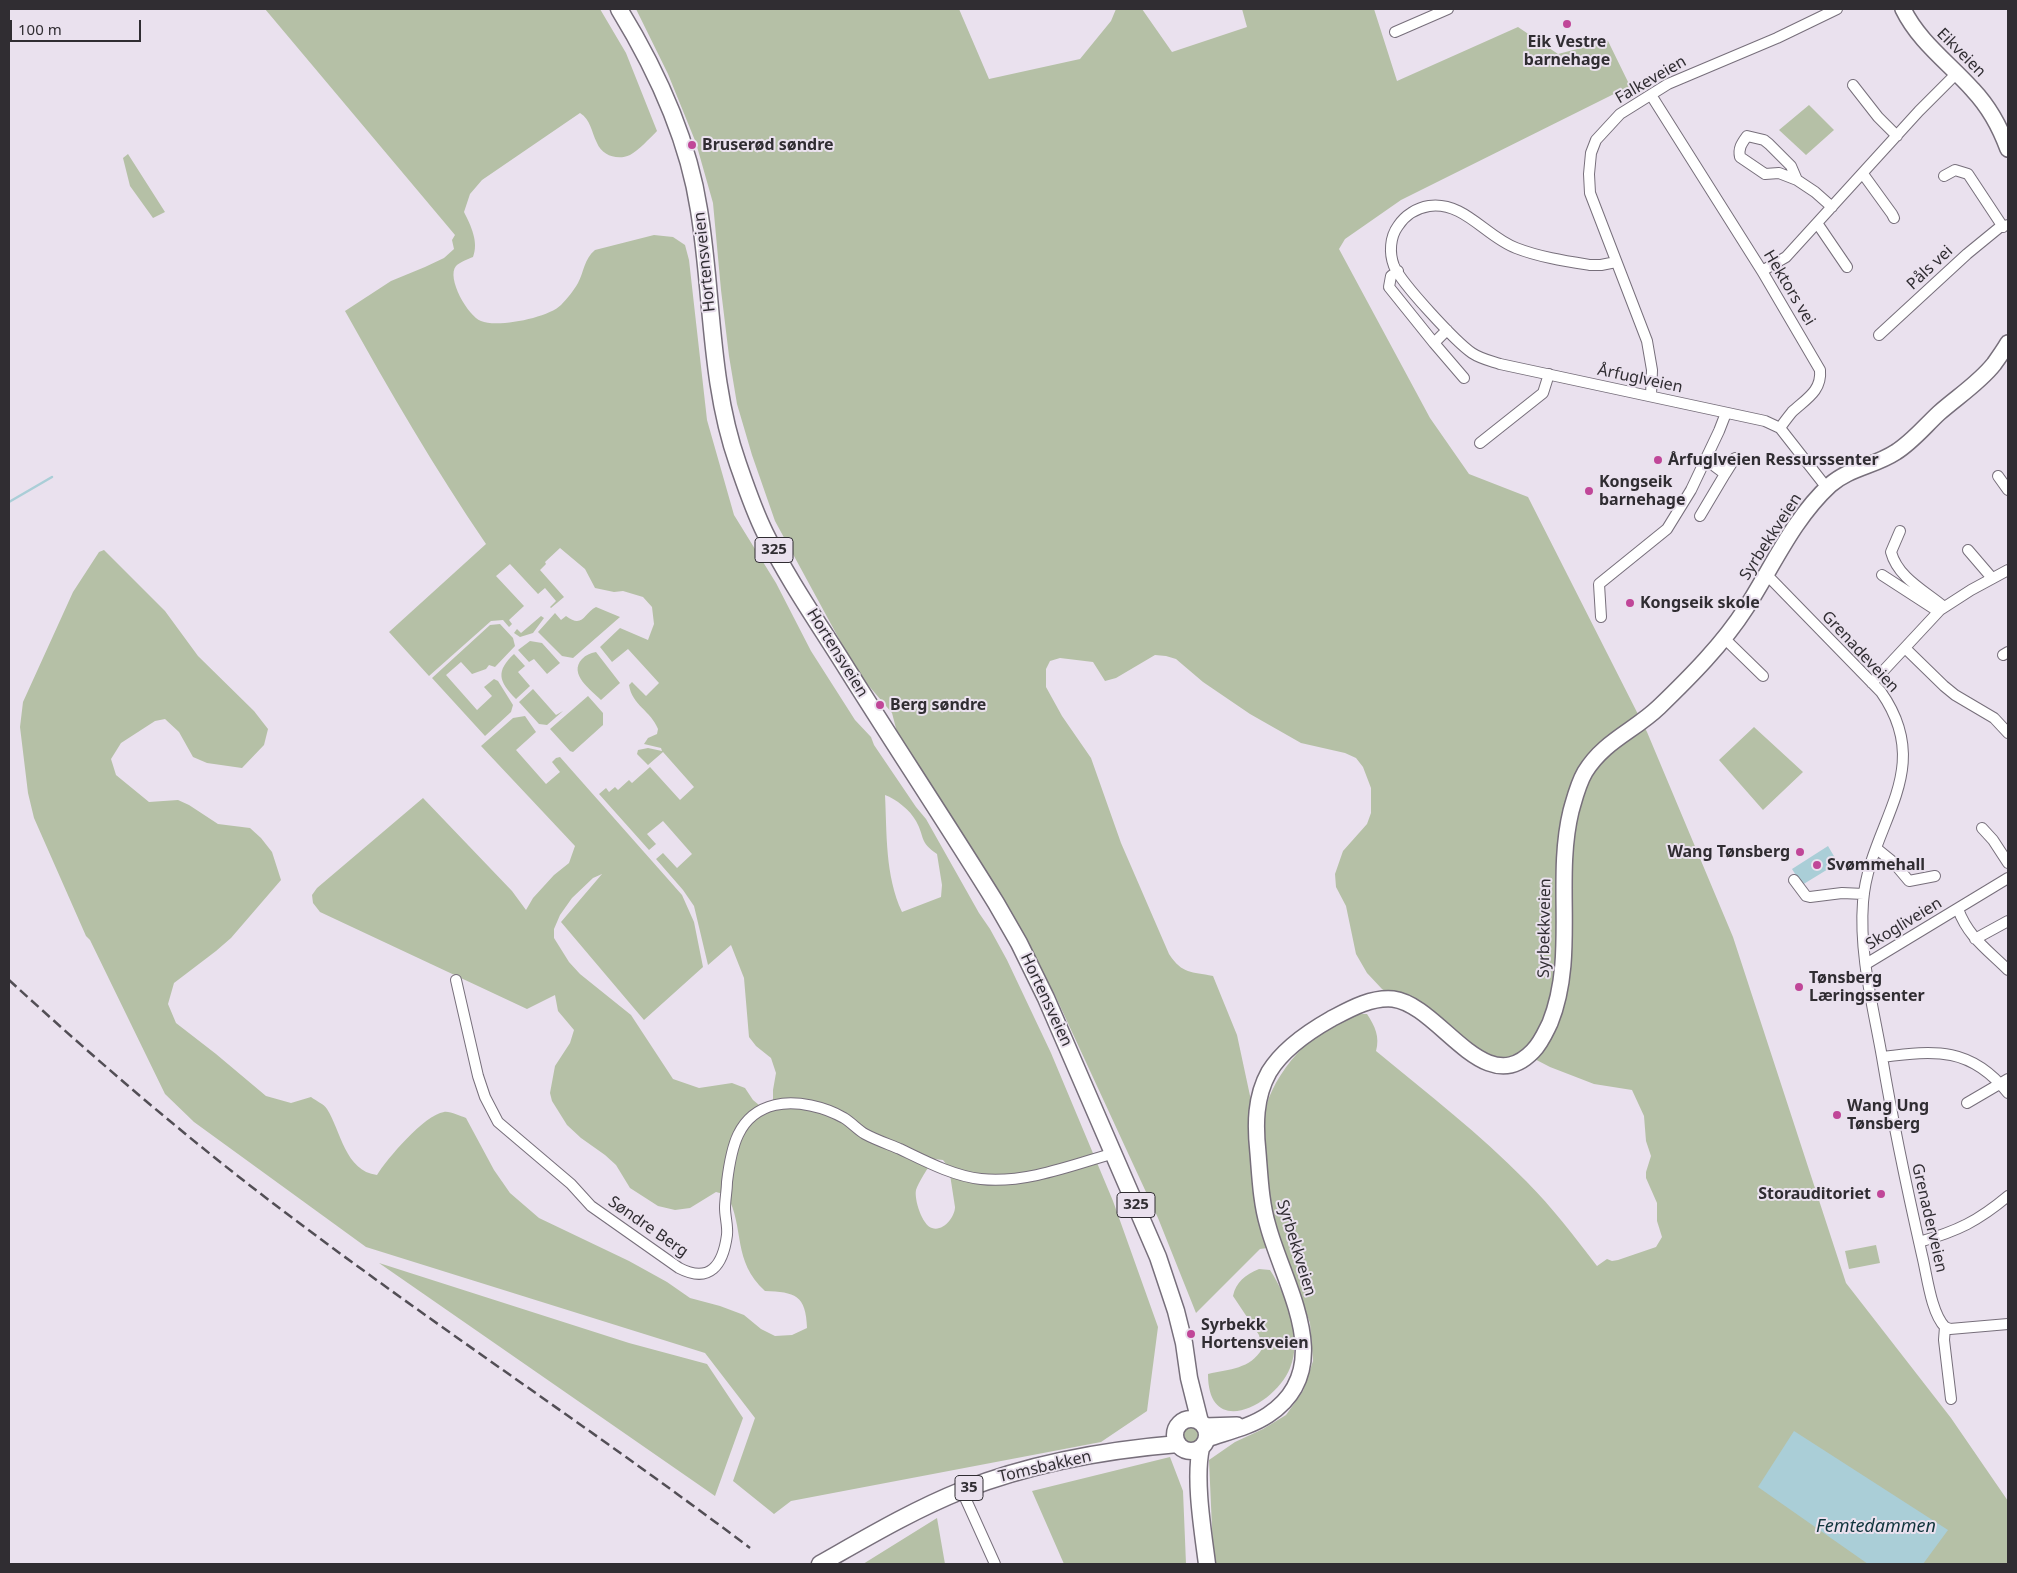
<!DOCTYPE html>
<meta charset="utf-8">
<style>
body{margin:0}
#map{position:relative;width:2017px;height:1573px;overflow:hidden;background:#eae1ee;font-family:"Noto Sans",sans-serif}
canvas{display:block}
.frame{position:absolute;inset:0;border:10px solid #302d32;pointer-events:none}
.scale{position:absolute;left:10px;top:20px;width:131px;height:22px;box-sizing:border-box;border:2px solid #302d32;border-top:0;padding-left:6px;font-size:15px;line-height:18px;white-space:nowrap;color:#302d32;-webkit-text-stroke:4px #eae1ee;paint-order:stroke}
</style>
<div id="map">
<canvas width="2017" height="1573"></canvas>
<div class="frame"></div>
<div class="scale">100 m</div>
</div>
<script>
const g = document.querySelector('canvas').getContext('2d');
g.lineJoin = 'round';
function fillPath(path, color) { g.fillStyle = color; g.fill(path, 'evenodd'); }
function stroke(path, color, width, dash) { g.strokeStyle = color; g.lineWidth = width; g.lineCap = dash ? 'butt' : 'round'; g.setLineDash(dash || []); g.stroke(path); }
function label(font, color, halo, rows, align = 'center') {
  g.font = font + ' "Noto Sans",sans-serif'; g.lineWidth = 4; g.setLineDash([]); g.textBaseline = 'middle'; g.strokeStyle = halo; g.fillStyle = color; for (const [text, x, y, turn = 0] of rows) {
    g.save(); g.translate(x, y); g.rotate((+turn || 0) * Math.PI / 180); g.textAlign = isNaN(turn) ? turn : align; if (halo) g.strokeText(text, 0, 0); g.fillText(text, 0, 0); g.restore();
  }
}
const green = new Path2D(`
 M265,9H600L626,53L657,131C650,138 638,151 630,155C617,161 602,155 597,143C591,131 591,120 580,113L482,180L470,194L464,212C471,226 479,242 473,257C468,259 460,262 456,266C446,278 468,316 481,321C497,328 548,318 561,305C567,299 574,290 578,283C584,272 584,259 595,250L654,235L673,237L685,245L689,260L707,420L734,515L776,583L811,651L855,720L871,737L874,745L916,807L926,819L979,913L990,929L1007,960L1051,1053L1113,1201L1158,1327L1147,1411L1101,1442L791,1501L774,1514L733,1481L755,1418L705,1353L366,1247L194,1122L165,1094L90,940L86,936L34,818L28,793L20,727L23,702L73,592L99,552L104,550L165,611L198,656L254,711L268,729L264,745L242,768L207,763L193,757L179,732L165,719L155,721L121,743L111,759L116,775L149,802L178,800L189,805L218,824L250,828L261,838L272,852L281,880L231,938L216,951L174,983L168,1004L176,1023L216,1054L266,1096L291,1103L311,1097C316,1101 324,1104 327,1109C341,1131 345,1171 377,1175C387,1159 424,1115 444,1112C450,1111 460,1116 466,1118L494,1170L510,1193L539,1218L629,1261L667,1282L690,1298L720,1306L744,1315L761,1329L775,1336L792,1335L807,1328C806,1295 795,1292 765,1291C732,1261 745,1228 727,1195L716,1192L690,1208L675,1210L658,1206L630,1188L616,1165L605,1155L581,1138L567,1125L552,1101L550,1093L555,1066L570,1043L574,1030L558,1011L555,995L527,1009L320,912L313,903L312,895L317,888L423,798L512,891L526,910L533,898L554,875L569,863L575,846L481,746L513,718L525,716L536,732L516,750L546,784L560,772L552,762L556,758L560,757L682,895L694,922L703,967L644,1020L561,922L602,874L593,878L572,898L560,915L554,929V938L569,962L580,974L631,1015L673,1079L699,1088L732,1083L745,1088L753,1100L765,1110L773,1109V1090L776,1073L771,1058L756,1046L749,1037L744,978L731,945L708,965L694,906L683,890L656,859L663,853L677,868L692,854L663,821L647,834L656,844L649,850L599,794L606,788L609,792L615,787L618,790L629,780L632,783L650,767L680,800L694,787L663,752L648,765L637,754L638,750L648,748L662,751L661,748L644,744L648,738L657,734L658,729C651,711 632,705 629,685L632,682L646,696L659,683L628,649L612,662L600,647L620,628L648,640L654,624L652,607L643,597L623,591L614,592L595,588L585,569L560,548L545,562L546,564L540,570L564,597L551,608L550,607L556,601L545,588L538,594L510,564L496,576L524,606L509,620L512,624L509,627L503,620L491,621L429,676L389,632L486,544C435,469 389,390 345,311L391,281L425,267L444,258L454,249L452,240L455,235ZM885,795C896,799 910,810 916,821C925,837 919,842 937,854L942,885L941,897L902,912C885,875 887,834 885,795ZM934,1159L943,1160L949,1168L955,1207C955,1217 943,1232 932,1228C922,1225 914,1199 916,1190C918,1183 929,1166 934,1159Z
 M636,9H959L989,79L1080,59L1111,21L1116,9H1142L1172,52L1247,27L1242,9H1374L1397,81L1518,27L1558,54L1608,41L1630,86L1401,200L1345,239L1339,249L1430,418L1469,474L1528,497L1647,732L1733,937L1846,1283L1951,1418L2008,1501V1564H1216L1213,1551L1209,1460L1235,1442L1263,1429L1286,1415L1303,1391L1313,1361L1310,1323L1287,1260L1275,1247L1260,1249L1196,1313L1158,1218L1054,993L1005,903L899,740L892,713L857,672L775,521L752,455L737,404L729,356L721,290L713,203L696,143L668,74ZM1155,655L1166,656L1176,659L1203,682L1250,714L1301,743L1345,753L1356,758L1363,767L1371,788V813L1367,824L1343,851L1335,874L1336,887L1346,906L1356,954L1367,973L1382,989L1483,1054C1496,1057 1512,1061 1523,1053L1550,1067L1594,1084L1632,1090L1644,1116L1646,1141L1651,1156L1646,1172V1178L1657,1203V1221L1662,1237L1656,1247L1618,1260L1612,1261L1607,1259L1597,1266C1574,1236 1552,1207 1526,1181C1480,1134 1427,1093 1376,1051C1380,1037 1375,1026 1367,1014C1362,1014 1356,1014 1352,1015C1315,1026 1272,1074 1265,1112L1252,1105L1237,1035L1213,976C1191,971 1183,975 1169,954L1121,843L1091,758L1062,716L1046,687V669L1050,661L1060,658L1093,662L1105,681L1116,678Z
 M1809,105L1834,130L1806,155L1779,130Z
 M128,154L165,212L153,218L130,186L123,158Z
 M596,607L620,617L573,658L562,656L538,632L555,613L561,620L566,616C583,629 584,613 596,607Z
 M541,616L544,618L533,633L520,637L514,633L517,629L521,633Z
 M500,624L513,638L515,646L495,667L489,665L486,669L472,674L461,662L446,675L477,710L492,696L484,687L494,679L498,681L513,705L511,712L485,736L432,678L490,625Z
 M530,641L542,643L560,663L547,674L534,659L529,662L518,650Z
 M596,652L620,683L601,700C591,690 568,674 582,659C586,655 590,653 596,652Z
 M514,654L525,666L518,672L530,686L516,699C498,681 496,671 514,654Z
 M533,689L556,715L563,711L547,725L539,724L519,702Z
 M588,696L603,713V725L573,752L570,751L550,729Z
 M1754,727L1803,772L1763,810L1719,760Z
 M1876,1245L1880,1263L1849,1269L1845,1251Z
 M379,1263L629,1343L707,1364L743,1418L715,1496Z
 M1259,1269L1270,1270C1287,1296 1303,1338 1290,1368C1276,1404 1208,1441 1208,1374C1230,1369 1250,1369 1262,1349L1259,1335L1233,1296C1236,1282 1245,1275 1259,1269Z
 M1183 1435a8 8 0 1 1 16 0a8 8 0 1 1-16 0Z
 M1170,1457L1183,1491L1186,1564H1064L1032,1491Z
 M937,1518L945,1564H863Z`);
const water = new Path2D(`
 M1828,846L1838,863L1802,885L1792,869Z
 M1794,1431L1948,1530L1923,1564H1868L1758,1487Z`);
const stream = new Path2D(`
 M9,502L52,477`);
const minor = new Path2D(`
 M1395,32L1448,9
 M1853,85L1878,117L1897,136
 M1651,95L1762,271L1820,370C1822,391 1806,399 1792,412C1788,417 1784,422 1780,428L1827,488
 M1863,174L1892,214L1894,218
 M1944,176L1955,170L1968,174L2003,227
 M1797,180L1779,173L1765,174L1740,157C1738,148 1742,143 1747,136L1764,140L1769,144L1791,166L1797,180L1815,192L1832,207
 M1817,223L1847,267
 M1616,262L1601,265H1590C1565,261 1539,257 1516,248C1486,237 1464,201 1429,206C1417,208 1405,215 1398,226C1390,237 1389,253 1394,266C1401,283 1456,342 1472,353C1481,359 1491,361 1500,364L1765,421L1780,428
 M1398,271L1391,276L1389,287L1434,343L1447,330
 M1762,271L1786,257L1919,111L1957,73
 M1879,335L1967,254L2000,227L2008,225
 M1434,343L1464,378
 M1651,396L1652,370L1647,341L1590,193L1589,174L1591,153L1596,140L1620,114L1668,84L1777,38L1837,9
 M1480,443L1543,393L1549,374
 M1725,474L1735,458
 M1998,476L2008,490
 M1700,516L1725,474L1705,459
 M1900,531L1891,552C1898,578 1925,591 1944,607
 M1968,550L1992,578
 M1766,574L1881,692C1937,772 1869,823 1863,902C1859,954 1873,1006 1882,1057
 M1882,575L1936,610H1940
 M1601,617L1599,584L1667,529L1691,490L1719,431L1726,413
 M1724,638L1763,676
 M1905,648L1944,686L1955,695L1994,718L2008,733
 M2003,655L2008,652
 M1872,683L1940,610L1971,590L2008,570
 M1982,828L1993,840L2008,863
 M1877,849L1893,862L1909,881L1935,876
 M1794,880L1806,896L1810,897L1842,893L1864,894
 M1958,909C1968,937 1988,950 2008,970
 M1975,939L2008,921
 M1866,964L2008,878
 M456,980L478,1076L485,1097L498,1122L571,1184L591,1206L679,1268C710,1284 723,1265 727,1235C728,1226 725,1217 725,1208C725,1200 727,1190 727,1182C731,1149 737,1114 775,1105C797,1100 825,1107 844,1118C852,1123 858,1130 865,1134C876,1140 888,1144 900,1149C925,1161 953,1176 981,1179C1024,1184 1073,1165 1114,1153
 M1967,1103L2008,1079
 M1919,1242C1958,1231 1978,1221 2008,1196
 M1945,1327L1950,1329L2008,1324
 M1951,1399L1944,1340L1945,1327C1931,1313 1927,1275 1922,1255C1907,1189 1893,1123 1882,1057C1936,1050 1971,1047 2008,1093
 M962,1491L995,1564`);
const secondary = new Path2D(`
 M1903,9C1919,42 1949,63 1973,90C1989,107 2000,127 2008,149
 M1204,1426L1237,1425
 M1207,1439C1227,1432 1250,1427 1268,1415C1339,1368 1284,1286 1268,1226C1261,1203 1260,1177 1258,1153C1255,1125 1255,1097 1269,1072C1283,1049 1308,1032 1331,1019C1350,1009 1371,997 1393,999C1440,1005 1484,1102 1533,1051C1541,1043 1545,1033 1550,1023C1577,956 1554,881 1571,811C1575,797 1578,784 1585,772C1604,741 1634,731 1659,707C1690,677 1723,644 1746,608C1773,566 1793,519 1830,485C1849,468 1875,466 1896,452C1912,442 1925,426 1939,413C1957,397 1979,383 1994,364C1999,357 2004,350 2008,343`);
const primary = new Path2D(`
 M619,9C657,71 688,138 699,210C713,295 709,382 738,464C746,487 754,511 765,533C788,580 819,624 847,669C896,747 947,824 996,903L1019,943L1046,998L1158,1257L1176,1311L1184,1343L1189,1378L1200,1422
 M1175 1435a16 16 0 1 1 32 0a16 16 0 1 1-32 0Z
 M1201,1448C1194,1479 1203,1532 1207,1564
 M820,1564C866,1538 913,1510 963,1490C1032,1463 1105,1450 1178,1444`);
const rail = new Path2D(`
 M9,980C94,1058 182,1134 274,1204C430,1323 594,1430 750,1548`);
const markers = [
 [1567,24,5,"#c04698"],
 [692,145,5,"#c04698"],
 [1658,460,5,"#c04698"],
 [1589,491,5,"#c04698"],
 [1630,603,5,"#c04698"],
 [880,705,5,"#c04698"],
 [1800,852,5,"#c04698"],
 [1817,865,5,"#c04698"],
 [1799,987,5,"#c04698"],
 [1837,1115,5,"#c04698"],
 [1881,1194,5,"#c04698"],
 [1191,1334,5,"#c04698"]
];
const shields = [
 [774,550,38],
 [1136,1205,38],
 [969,1488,28]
];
const shieldNames = [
 ["325",774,550],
 ["325",1136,1205],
 ["35",969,1488]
];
const poiNames = [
 ["Eik Vestre",1567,42,"center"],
 ["barnehage",1567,60,"center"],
 ["Bruserød søndre",702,145],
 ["Årfuglveien Ressurssenter",1668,460],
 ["Kongseik",1599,482],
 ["barnehage",1599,500],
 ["Kongseik skole",1640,603],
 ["Berg søndre",890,705],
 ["Wang Tønsberg",1790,852,"right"],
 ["Svømmehall",1827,865],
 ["Tønsberg",1809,978],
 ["Læringssenter",1809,996],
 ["Wang Ung",1847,1106],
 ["Tønsberg",1847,1124],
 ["Storauditoriet",1871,1194,"right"],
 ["Syrbekk",1201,1325],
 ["Hortensveien",1201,1343]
];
const streetNames = [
 ["Eikveien",1961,53,45],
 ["Falkeveien",1651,80,-30],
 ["Hortensveien",705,262,-96],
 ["Påls vei",1930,268,-43],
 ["Hektors vei",1789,288,59],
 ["Årfuglveien",1640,379,12],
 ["Syrbekkveien",1771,537,-57],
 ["Grenadeveien",1860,652,47],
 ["Hortensveien",837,653,58],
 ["Skogliveien",1904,924,-31],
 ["Syrbekkveien",1545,928,-89],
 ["Hortensveien",1046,1000,65],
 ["Grenaderveien",1929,1218,77],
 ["Søndre Berg",648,1227,35],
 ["Syrbekkveien",1296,1248,73],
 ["Tomsbakken",1045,1467,-13]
];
const waterNames = [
 ["Femtedammen",1876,1527]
];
fillPath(green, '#b5c0a6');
fillPath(water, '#aaced7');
stroke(stream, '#aaced7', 2.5);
stroke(minor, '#776f7b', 12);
stroke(secondary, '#776f7b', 18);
stroke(primary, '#776f7b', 19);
stroke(minor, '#fff', 10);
stroke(secondary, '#fff', 15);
stroke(primary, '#fff', 16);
stroke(rail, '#524e55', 2.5, [10, 5]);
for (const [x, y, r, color] of markers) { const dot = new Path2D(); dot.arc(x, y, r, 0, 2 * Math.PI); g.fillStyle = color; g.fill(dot); stroke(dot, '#eae1ee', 2); }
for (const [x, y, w] of shields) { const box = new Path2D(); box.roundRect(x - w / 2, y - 12.5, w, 25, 4); g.fillStyle = '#eae1ee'; g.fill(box); stroke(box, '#302d32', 1); }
label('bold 15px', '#302d32', null, shieldNames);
label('bold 16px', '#302d32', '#eae1ee', poiNames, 'left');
label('16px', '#302d32', '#eae1ee', streetNames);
label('italic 18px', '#10343c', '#eae1ee', waterNames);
</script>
